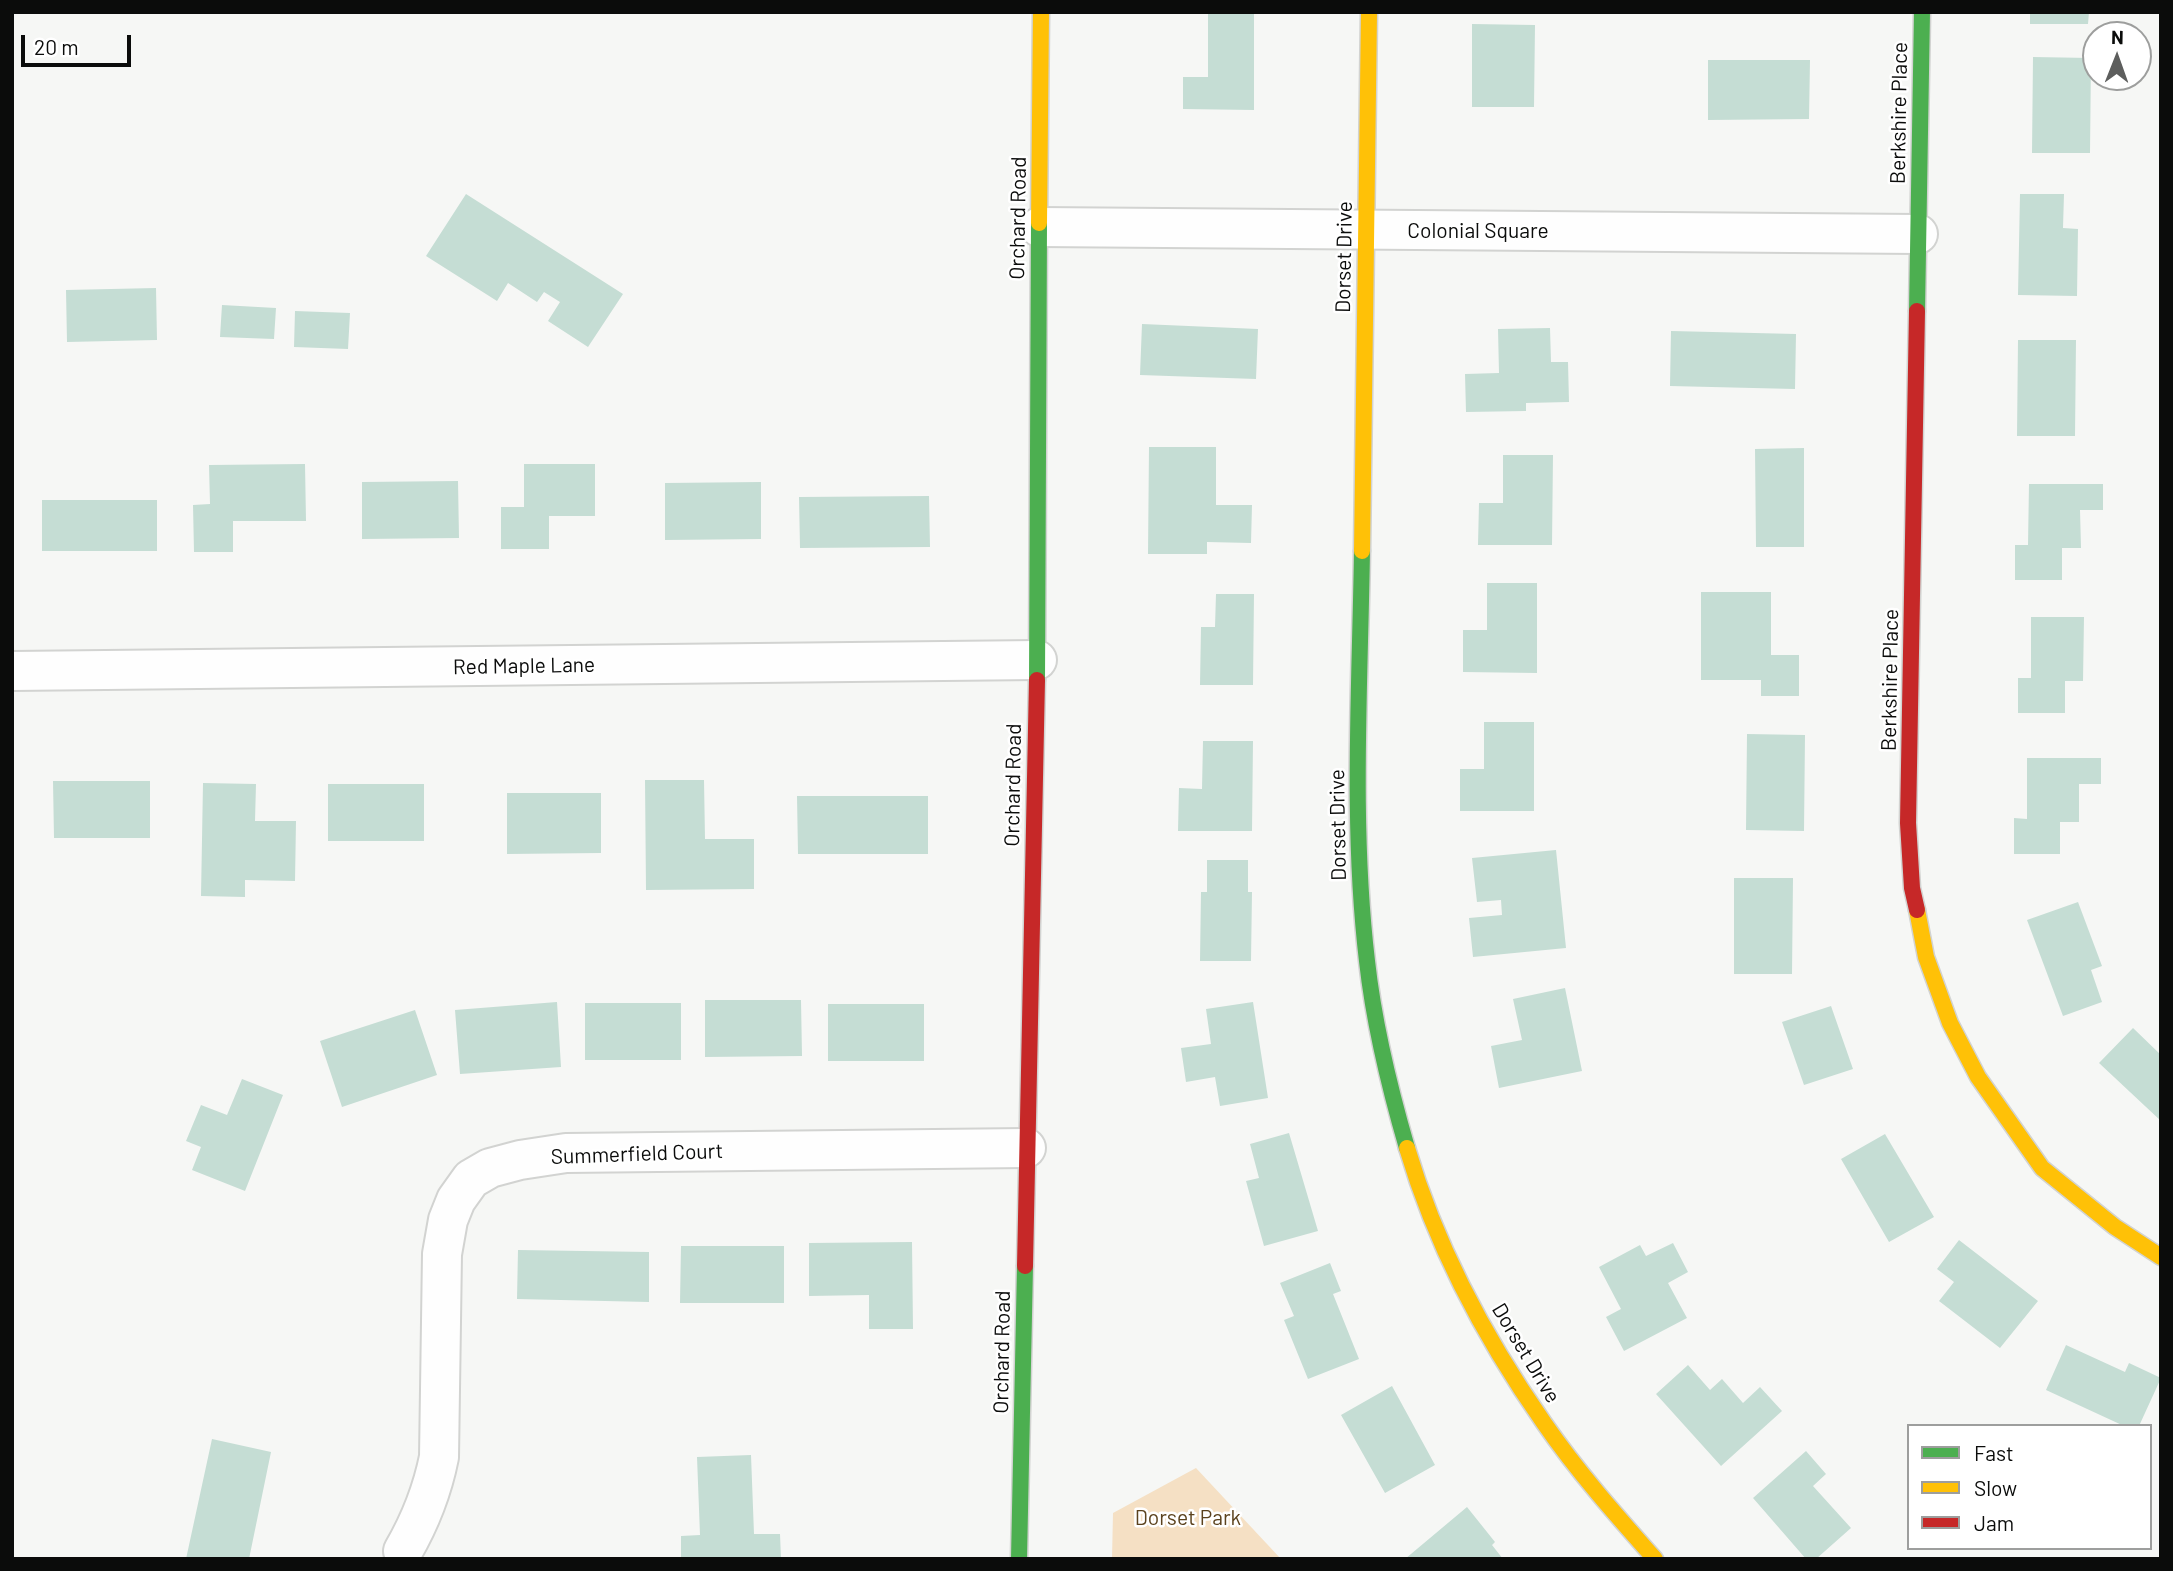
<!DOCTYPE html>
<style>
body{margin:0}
#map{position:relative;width:2173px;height:1571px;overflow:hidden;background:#f6f7f5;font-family:Barlow,sans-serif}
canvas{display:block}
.frame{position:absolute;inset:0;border:14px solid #0b0c0b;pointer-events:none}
.legend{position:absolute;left:1907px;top:1424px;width:245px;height:126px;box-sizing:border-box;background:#fff;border:2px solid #9d9e9d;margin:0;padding:9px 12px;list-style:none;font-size:21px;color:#0b0c0b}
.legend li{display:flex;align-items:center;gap:14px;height:35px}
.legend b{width:35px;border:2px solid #9d9e9d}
.north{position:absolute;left:2082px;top:21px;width:70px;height:70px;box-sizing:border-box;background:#fff;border:2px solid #9d9e9d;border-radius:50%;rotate:1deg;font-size:19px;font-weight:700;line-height:28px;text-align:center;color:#0b0c0b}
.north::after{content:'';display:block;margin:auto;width:24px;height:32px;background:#5d5e5d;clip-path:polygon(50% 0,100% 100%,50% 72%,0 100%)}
.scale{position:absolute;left:21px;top:35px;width:110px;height:32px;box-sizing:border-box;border:4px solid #0b0c0b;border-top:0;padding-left:9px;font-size:21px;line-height:24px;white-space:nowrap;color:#0b0c0b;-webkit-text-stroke:5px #fff;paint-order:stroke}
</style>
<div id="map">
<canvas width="2173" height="1571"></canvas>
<div class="frame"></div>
<ul class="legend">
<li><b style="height:9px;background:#4caf50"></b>Fast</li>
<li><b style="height:9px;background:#ffc107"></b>Slow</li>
<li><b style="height:9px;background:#c62828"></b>Jam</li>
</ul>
<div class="north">N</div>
<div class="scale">20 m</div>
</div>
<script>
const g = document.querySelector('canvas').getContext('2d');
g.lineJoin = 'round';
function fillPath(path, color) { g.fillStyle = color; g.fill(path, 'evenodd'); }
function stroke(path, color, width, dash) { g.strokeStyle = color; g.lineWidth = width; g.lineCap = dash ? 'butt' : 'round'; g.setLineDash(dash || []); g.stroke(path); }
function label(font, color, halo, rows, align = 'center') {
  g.font = font + ' Barlow,sans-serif'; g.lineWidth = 5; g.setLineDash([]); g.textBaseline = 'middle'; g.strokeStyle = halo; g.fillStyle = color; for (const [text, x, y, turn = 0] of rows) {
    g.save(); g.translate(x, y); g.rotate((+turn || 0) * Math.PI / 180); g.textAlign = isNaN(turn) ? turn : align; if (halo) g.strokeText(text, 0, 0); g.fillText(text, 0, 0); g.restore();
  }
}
const green = new Path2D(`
 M1196,1468L1281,1559H1112L1113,1513Z`);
const building = new Path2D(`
 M1208,12H1254V110L1183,109V77H1208Z
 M2030,12H2089L2088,24H2030Z
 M1472,24L1535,25L1534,107H1472Z
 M2033,57L2091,58L2090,153H2032Z
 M1708,60H1810L1809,119L1708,120Z
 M466,194L623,294L588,347L548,321L560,302L544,292L537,302L508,283L497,301L426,256Z
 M2020,194H2064L2063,228L2078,229L2077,296L2018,295Z
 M156,288L157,340L67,342L66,290Z
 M222,305L276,308L274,339L220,337Z
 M295,311L350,313L348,349L294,347Z
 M1142,324L1258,329L1256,379L1140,375Z
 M1550,328L1551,362H1568L1569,402L1526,403V411L1466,412L1465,374L1499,373L1498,329Z
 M1671,331L1796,334L1795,389L1670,386Z
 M2018,340H2076L2075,436H2017Z
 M1149,447H1216V505H1252L1251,543L1207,542V554H1148Z
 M1804,448V547H1756L1755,449Z
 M1503,455H1553L1552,545H1478L1479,503H1503Z
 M305,464L306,521H233V552H194L193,505L210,504L209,465Z
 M524,464H595V516H549V549H501V507H524Z
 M458,481L459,538L362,539V482Z
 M761,482V539L665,540V483Z
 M2029,484H2103V510H2080L2081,548H2062V580H2015V545H2028Z
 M929,496L930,547L800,548L799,497Z
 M42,500H157V551H42Z
 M1487,583H1537V673L1463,672V630H1487Z
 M1701,592H1771V655H1799V696H1761V680H1701Z
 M1216,594H1254L1253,685H1200L1201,627H1215Z
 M2031,617H2084L2083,681H2065V713H2018V678H2031Z
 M1484,722H1534V811H1460V769H1484Z
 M1747,734L1805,735L1804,831L1746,830Z
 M1203,741H1253L1252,831H1178L1179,788L1202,789Z
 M2027,758H2101V784H2079V822H2060V854H2014V818L2027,819Z
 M645,780H704L705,839H754V889L646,890Z
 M53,781H150V838H54Z
 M203,783L256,784L255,821H296L295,881L245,880V897L201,896Z
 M328,784H424V841H328Z
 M507,793H601V853L507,854Z
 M797,796H928V854H798Z
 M1556,850L1566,948L1473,957L1469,918L1502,915L1501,900L1477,902L1472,858Z
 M1207,860H1248V892H1252L1251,961H1200L1201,892H1207Z
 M1734,878H1793L1792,974H1734Z
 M2078,902L2102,966L2091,970L2102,1002L2063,1016L2027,920Z
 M1565,988L1582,1071L1499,1088L1491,1046L1522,1040L1513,999Z
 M705,1000H801L802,1056L705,1057Z
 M557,1002L561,1067L460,1074L455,1010Z
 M1253,1002L1268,1098L1220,1106L1215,1077L1186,1082L1181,1048L1211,1044L1206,1009Z
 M585,1003H681V1060H585Z
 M828,1004H924V1061H828Z
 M1831,1006L1853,1069L1804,1085L1782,1022Z
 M415,1010L437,1075L342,1107L320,1041Z
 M2133,1028L2161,1055V1121L2099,1063Z
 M242,1079L283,1095L245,1191L192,1170L201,1147L186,1141L201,1105L227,1115Z
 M1289,1133L1318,1231L1264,1246L1246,1181L1259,1178L1250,1144Z
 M1885,1134L1934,1217L1889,1242L1841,1159Z
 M1959,1240L2038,1301L2000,1348L1939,1301L1954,1282L1937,1269Z
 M912,1242L913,1329H869V1295L809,1296V1243Z
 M1673,1243L1688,1272L1668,1283L1687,1318L1624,1351L1606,1317L1621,1309L1599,1267L1640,1245L1646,1256Z
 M681,1246H784V1303H680Z
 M518,1250L649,1252V1302L517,1299Z
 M1330,1263L1341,1291L1333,1294L1359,1359L1308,1379L1284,1320L1294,1316L1280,1283Z
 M2066,1345L2125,1372L2129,1363L2161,1378L2139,1426H2124L2046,1390Z
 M1688,1365L1710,1390L1722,1379L1743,1403L1760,1387L1782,1411L1721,1466L1656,1394Z
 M1392,1386L1435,1465L1385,1493L1341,1415Z
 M212,1439L271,1452L249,1559H186Z
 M1806,1451L1826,1474L1813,1486L1851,1528L1816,1559H1806L1753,1498Z
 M751,1455L754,1534H780L781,1559L681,1558V1536L700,1535L697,1457Z
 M1467,1507L1495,1542L1492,1545L1503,1559H1405Z`);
const street = new Path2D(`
 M1039,227L1918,234
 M12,671L1037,660
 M403,1551C421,1520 432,1492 439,1457L442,1254L448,1220L456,1200L471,1179L490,1168L520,1160L566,1153L1026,1148`);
const fast = new Path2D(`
 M1917,311L1922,12
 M1362,551C1360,687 1351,826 1367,961C1374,1025 1389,1086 1407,1148
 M1037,680L1039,223
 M1019,1559L1025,1266`);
const slow = new Path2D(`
 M1039,223L1041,12
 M1362,551L1369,12
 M1917,910L1926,957L1950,1023L1978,1077L2042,1168L2115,1227L2161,1257
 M1407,1148C1436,1246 1486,1340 1544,1423C1577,1471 1616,1515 1655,1559`);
const jam = new Path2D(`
 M1917,910L1912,888L1908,823L1917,311
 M1025,1266L1037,680`);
const streetNames = [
 ["Berkshire Place",1899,113,-89],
 ["Orchard Road",1018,218,-89],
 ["Colonial Square",1478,231],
 ["Dorset Drive",1344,257,-89],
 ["Red Maple Lane",524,666,-1],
 ["Berkshire Place",1890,680,-89],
 ["Orchard Road",1013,785,-89],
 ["Dorset Drive",1338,825,-91],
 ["Summerfield Court",637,1154,-2],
 ["Orchard Road",1002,1352,-89],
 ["Dorset Drive",1526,1353,59]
];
const parkNames = [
 ["Dorset Park",1188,1518]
];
fillPath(green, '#f5e0c4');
fillPath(building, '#c5ddd4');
stroke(street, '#d2d3d1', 42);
stroke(fast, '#d2d3d1', 19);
stroke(slow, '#d2d3d1', 19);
stroke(jam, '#d2d3d1', 19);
stroke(street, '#fefefe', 38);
stroke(fast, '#4caf50', 16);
stroke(slow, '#ffc107', 16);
stroke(jam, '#c62828', 16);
label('21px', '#0b0c0b', '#fff', streetNames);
label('21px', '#5b421d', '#fff', parkNames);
</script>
